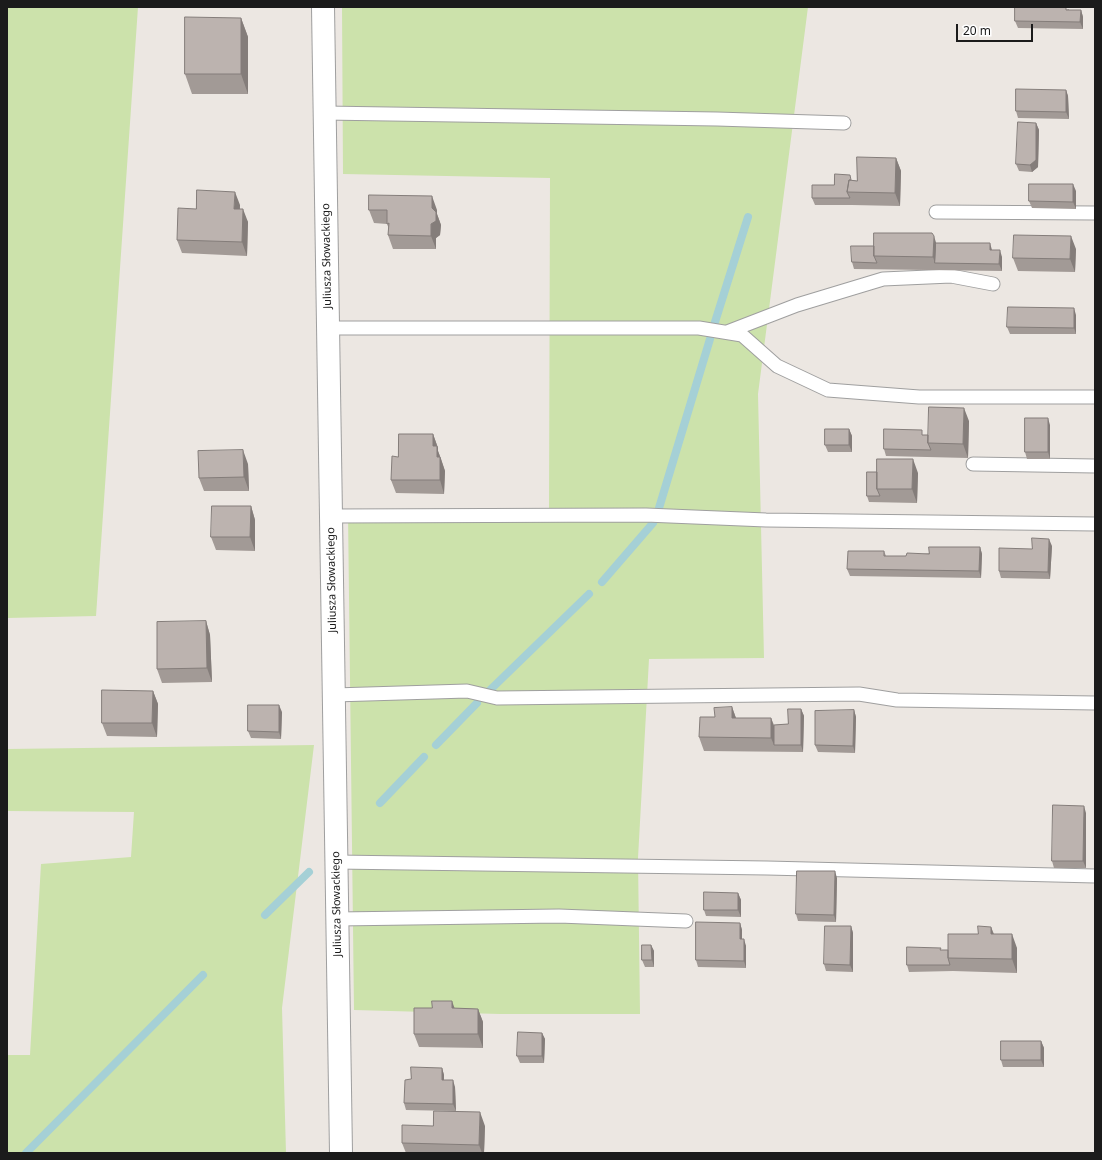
<!DOCTYPE html>
<meta charset="utf-8">
<style>
body{margin:0}
#map{position:relative;width:1102px;height:1160px;overflow:hidden;background:#ece7e2;font-family:"Noto Sans",sans-serif}
canvas{display:block}
.frame{position:absolute;inset:0;border:8px solid #1b1b1b;pointer-events:none}
.scale{position:absolute;left:956px;top:24px;width:77px;height:18px;box-sizing:border-box;border:2px solid #1b1b1b;border-top:0;padding-left:5px;font-size:12px;line-height:14px;white-space:nowrap;color:#1b1b1b;-webkit-text-stroke:3px #fff;paint-order:stroke}
</style>
<div id="map">
<canvas width="1102" height="1160"></canvas>
<div class="frame"></div>
<div class="scale">20 m</div>
</div>
<script>
const g = document.querySelector('canvas').getContext('2d');
g.lineJoin = 'round';
function fillPath(path, color) { g.fillStyle = color; g.fill(path, 'evenodd'); }
function stroke(path, color, width, dash) { g.strokeStyle = color; g.lineWidth = width; g.lineCap = dash ? 'butt' : 'round'; g.setLineDash(dash || []); g.stroke(path); }
function label(font, color, halo, rows, align = 'center') {
  g.font = font + ' "Noto Sans",sans-serif'; g.lineWidth = 4; g.setLineDash([]); g.textBaseline = 'middle'; g.strokeStyle = halo; g.fillStyle = color; for (const [text, x, y, turn = 0] of rows) {
    g.save(); g.translate(x, y); g.rotate((+turn || 0) * Math.PI / 180); g.textAlign = isNaN(turn) ? turn : align; if (halo) g.strokeText(text, 0, 0); g.fillText(text, 0, 0); g.restore();
  }
}
const grass = new Path2D(`
 M7,7H138L96,616L7,618Z
 M342,7H808L758,394L764,658L649,659L638,858L640,1014H500L354,1010L348,513L549,510L550,178L343,174Z
 M314,745L282,1008L286,1153H7V1055H30L41,864L131,857L134,812L7,811V749Z`);
const stream = new Path2D(`
 M715,322L748,217
 M659,508L710,339
 M602,582L653,523
 M489,691L589,594
 M436,745L477,703
 M380,803L424,757
 M265,915L309,872
 M26,1153L203,975`);
const lane = new Path2D(`
 M324,113L717,119L844,123
 M936,212L1095,213
 M328,328H699L742,335L777,366L828,390L919,397H1095
 M727,332L797,305L883,279L951,276L993,284
 M973,464L1095,466
 M331,516L646,515L766,520L1095,524
 M334,695L467,691L497,698L859,694L897,700L1095,703
 M336,862L767,868L1095,876
 M337,919L559,916L686,921`);
const street = new Path2D(`
 M323,7L341,1153`);
const wall = new Path2D(`
 M1069,9V10H1081L1083,17V29L1018,28L1015,21Z
 M241,18L248,37V94H192L185,74Z
 M1066,90L1068,96L1069,119L1018,118L1016,111Z
 M1036,123L1039,130L1038,167L1032,172L1019,171L1016,164Z
 M896,158L901,171L900,206L852,205H815L812,198L853,180L857,181Z
 M1076,191V209L1032,208L1029,201Z
 M240,205V209L248,222L247,256L182,253L177,240L196,209Z
 M369,210H437V214L441,225L440,235L436,238V249H393L388,235L389,229L387,224L374,223Z
 M936,243L992,250L1002,257V271L854,269L852,262L874,246Z
 M1076,249L1075,272L1018,271L1013,258Z
 M1076,315V334H1010L1007,327Z
 M969,421L968,458L886,456L884,449L928,435Z
 M1050,425V459H1027L1025,452Z
 M849,429L852,436V452H828L825,445Z
 M433,434L438,448V451L441,459L445,471L444,494L396,493L391,480L398,457Z
 M248,464L249,491H204L199,478Z
 M867,472L918,473L917,503L869,502L867,496Z
 M251,506L255,520V551L216,550L211,537Z
 M1052,546L1050,579L1001,578L999,571Z
 M980,547L982,554L981,578L850,576L847,569L884,551L886,556H906Z
 M206,621L210,635L212,682L162,683L157,669Z
 M153,691L158,704L157,737L107,736L102,723Z
 M732,707L736,718H771L774,725L788,724L801,709L804,716L803,752L704,751L699,737L715,717Z
 M854,710L856,717L855,753L818,752L815,745Z
 M282,712L281,739L251,738L248,731Z
 M1086,813V868H1054L1052,861Z
 M837,878L836,922L798,921L796,914Z
 M738,893L741,900V917L706,916L704,910Z
 M740,923L742,930V939L746,946V968L698,967L696,960Z
 M851,926L853,933V972L826,971L824,964Z
 M991,927L994,934L1017,948V973L953,971L909,972L907,965L948,950L978,934Z
 M651,945L654,951V967H645L642,960Z
 M455,1008L478,1009L483,1022V1048L419,1047L414,1034Z
 M542,1033L545,1039L544,1063H520L517,1056Z
 M1041,1041L1044,1048V1067H1003L1001,1060Z
 M442,1068L444,1075V1080L455,1087L456,1111L406,1110L404,1103L411,1079Z
 M433,1126H485L484,1153H406L402,1143Z`);
const shadedWall = new Path2D(`
 M1081,10L1083,17V29L1080,22Z
 M241,18L248,37V94L241,74Z
 M1066,90L1068,96L1069,119L1066,112Z
 M1036,123L1039,130L1038,167L1032,172L1030,165Z
 M896,158L901,171L900,206L895,193Z
 M1073,184L1076,191V209L1073,202Z
 M235,192L240,205L239,222L234,209Z
 M432,196L437,210V214L441,225L440,235L436,238V249L431,236Z
 M243,209L248,222L247,256L242,242Z
 M934,236L938,249L935,263L933,257Z
 M1071,236L1076,249L1075,272L1070,259Z
 M990,243L992,250L993,257L990,250Z
 M1000,250L1002,257V271L999,264Z
 M1074,308L1076,315V334L1074,328Z
 M964,408L969,421L968,458L963,444Z
 M1048,418L1050,425V459L1048,452Z
 M849,429L852,436V452L849,445Z
 M433,434L438,448V451L441,459L445,471L444,494L440,480L433,446Z
 M243,450L248,464L249,491L244,477Z
 M913,459L918,473L917,503L912,489Z
 M251,506L255,520V551L250,537Z
 M1049,539L1052,546L1050,579L1048,572Z
 M980,547L982,554L981,578L979,571Z
 M206,621L210,635L212,682L207,668Z
 M153,691L158,704L157,737L152,723Z
 M279,705L282,712L281,739L279,732Z
 M732,707L737,721L732,718Z
 M801,709L804,716L803,752L801,745Z
 M854,710L856,717L855,753L853,746Z
 M771,718L776,732L774,745L771,738Z
 M1084,806L1086,813V868L1083,861Z
 M835,871L837,878L836,922L834,915Z
 M738,893L741,900V917L738,910Z
 M740,923L742,930V946L740,939Z
 M851,926L853,933V972L850,965Z
 M991,927L996,941L991,934Z
 M1012,934L1017,948V973L1012,959Z
 M744,939L746,946V968L744,961Z
 M651,945L654,951V967L652,960Z
 M452,1001L457,1015L452,1008Z
 M478,1009L483,1022V1048L478,1034Z
 M542,1033L545,1039L544,1063L542,1056Z
 M1041,1041L1044,1048V1067L1041,1060Z
 M442,1068L444,1075V1087L442,1080Z
 M453,1080L455,1087L456,1111L453,1104Z
 M480,1112L485,1126L484,1153H482L479,1145Z`);
const building = new Path2D(`
 M1015,7H1066V10H1081L1080,22L1015,21Z
 M185,17L241,18V74H185Z
 M1016,89L1066,90V112L1016,111Z
 M1018,122L1036,123V160L1030,165L1016,164Z
 M857,157L896,158L895,193L847,192L849,180L857,181Z
 M835,174L850,175L851,180H849L847,192L850,198H812V185H834Z
 M1029,184H1073V202L1029,201Z
 M197,190L235,192L234,209H243L242,242L177,240L178,208L196,209Z
 M369,195L432,196V208L436,212V221L431,224V236L388,235L389,223L387,224V210H369Z
 M874,233H932L934,236L933,257L874,256Z
 M1014,235L1071,236L1070,259L1013,258Z
 M936,243H990V250H1000L999,264L935,263Z
 M851,246H874V256L877,263L852,262Z
 M1008,307L1074,308V328L1007,327Z
 M929,407L964,408L963,444L928,443Z
 M1025,418H1048V452H1025Z
 M825,429H849V445H825Z
 M884,429L922,430V435H928V443L931,450L884,449Z
 M399,434H433V446H437V457H440V480H391L392,456L398,457Z
 M243,450L244,477L199,478L198,451Z
 M877,459H913L912,489H877Z
 M867,472H877V489L880,496H867Z
 M212,506H251L250,537H211Z
 M1032,538L1049,539L1048,572L999,571V548L1032,549Z
 M929,547H980L979,571L847,569L848,551H884V556H906L907,553L929,554Z
 M206,621L207,668L157,669V622Z
 M102,690L153,691L152,723H102Z
 M248,705H279V732L248,731Z
 M732,707V718H771V738L699,737L700,717H715L714,708Z
 M788,709H801V745H774V725L788,724Z
 M854,710L853,746L815,745V711Z
 M1053,805L1084,806L1083,861H1052Z
 M797,871H835L834,915L796,914Z
 M704,892L738,893V910H704Z
 M696,922L740,923V939H744V961L696,960Z
 M825,926H851L850,965L824,964Z
 M978,926L991,927V934H1012V959L948,958V934H978Z
 M642,945H651L652,960H642Z
 M907,947L941,948L940,950H948V958L950,965H907Z
 M432,1001H452V1008L478,1009V1034H414V1008H432Z
 M518,1032L542,1033V1056H517Z
 M1001,1041H1041V1060H1001Z
 M411,1067L442,1068V1080H453V1104L404,1103L405,1080L411,1079Z
 M434,1111L480,1112L479,1145L402,1143V1125L433,1126Z`);
const streetNames = [
 ["Juliusza Słowackiego",327,256,-91],
 ["Juliusza Słowackiego",332,580,-91],
 ["Juliusza Słowackiego",337,904,-91]
];
fillPath(grass, '#cce2ab');
stroke(stream, '#a5d0d6', 8);
stroke(lane, '#9f9f9f', 15);
stroke(street, '#9f9f9f', 24);
stroke(lane, '#fff', 13);
stroke(street, '#fff', 22);
fillPath(wall, '#a29a96');
fillPath(shadedWall, '#847d7a');
fillPath(building, '#bcb3af');
stroke(building, '#847d7a', 1);
label('11px', '#1b1b1b', '#fff', streetNames);
</script>
